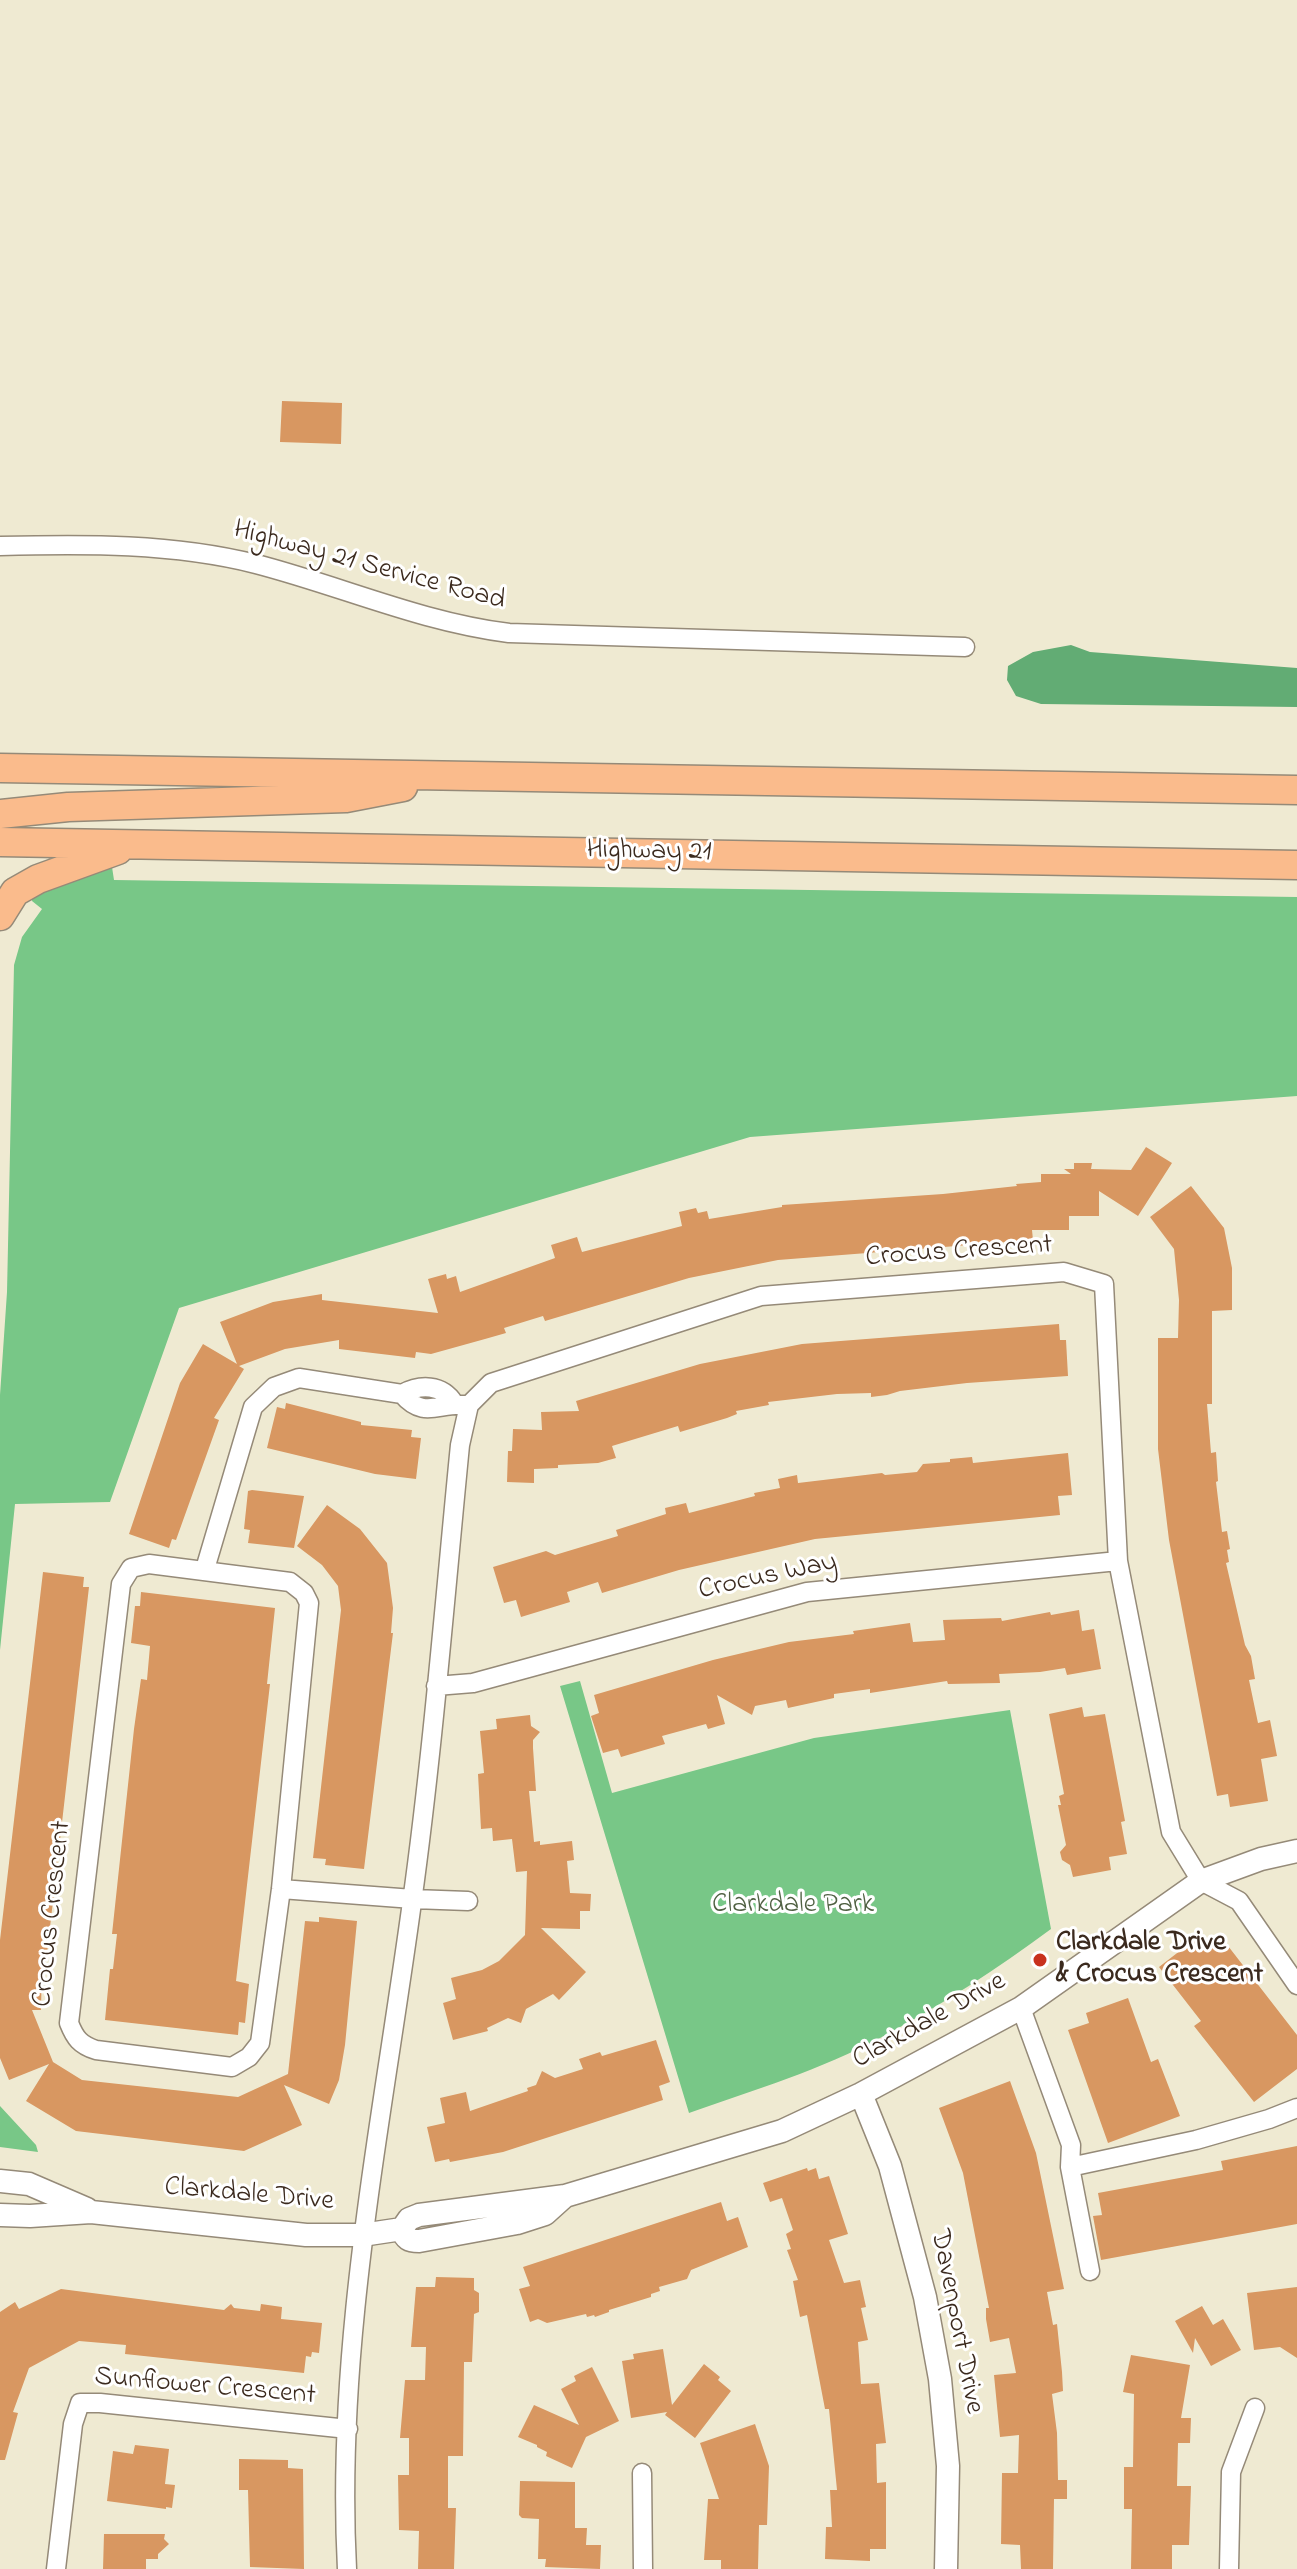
<!DOCTYPE html>
<style>
body{margin:0}
canvas{display:block;background:#efead2}
</style>
<canvas width="1297" height="2569"></canvas>
<script>
const g = document.querySelector('canvas').getContext('2d');
g.lineJoin = 'round';
function fillPath(path, color) { g.fillStyle = color; g.fill(path, 'evenodd'); }
function stroke(path, color, width, dash) { g.strokeStyle = color; g.lineWidth = width; g.lineCap = dash ? 'butt' : 'round'; g.setLineDash(dash || []); g.stroke(path); }
function label(font, color, halo, rows, align = 'center') {
  g.font = font + ' "Indie Flower",sans-serif'; g.lineWidth = 6; g.setLineDash([]); g.textBaseline = 'middle'; g.strokeStyle = halo; g.fillStyle = color; for (const [text, x, y, turn = 0] of rows) {
    g.save(); g.translate(x, y); g.rotate((+turn || 0) * Math.PI / 180); g.textAlign = isNaN(turn) ? turn : align; if (halo) g.strokeText(text, 0, 0); g.fillText(text, 0, 0); g.restore();
  }
}
const green = new Path2D(`
 M112,867L114,880L1297,897V1096L750,1137L179,1308L110,1502L15,1504L0,1650V1395L7,1292L14,965L22,937L42,909L32,901L33,893Z
 M580,1681L612,1793L814,1738L1010,1710L1051,1929C997,1969 942,2005 882,2037C821,2070 754,2090 689,2113L560,1686Z
 M0,2106L36,2145L38,2152L0,2147Z`);
const forest = new Path2D(`
 M1071,645L1090,652L1297,668V707L1041,704L1016,696L1007,680L1008,666L1033,652Z`);
const building = new Path2D(`
 M282,401L342,403L341,444L280,442Z
 M1146,1147L1172,1163L1138,1216L1099,1191V1216H1069V1230H1032L1033,1240L778,1260L689,1278L545,1321L543,1316L504,1328L506,1333L485,1339L431,1354L416,1352L415,1358L339,1349V1340L285,1349L239,1366L244,1369L214,1418L219,1420L176,1540L172,1539L169,1548L129,1534L180,1383L203,1344L237,1364L220,1322L273,1302L322,1294V1300L438,1313L428,1279L446,1274L447,1279L456,1276L460,1292L555,1258L551,1245L577,1237L582,1252L682,1226L679,1212L696,1208L698,1213L707,1211L709,1219L782,1207V1205L943,1194L1017,1186L1016,1184L1041,1182V1174H1071L1064,1169H1074V1163H1092L1091,1169L1131,1170Z
 M1191,1186L1224,1228L1232,1268V1310L1212,1311V1404H1207L1211,1453L1216,1452L1218,1481L1216,1482L1222,1532L1227,1531L1230,1549L1227,1550L1229,1562L1226,1563L1245,1645L1251,1656L1255,1679L1249,1680L1258,1723L1270,1720L1277,1756L1261,1759L1268,1801L1230,1807L1228,1794L1217,1796L1169,1540L1158,1449V1338H1178L1179,1300L1174,1249L1150,1217Z
 M1059,1324L1060,1340H1066L1068,1376L967,1383L900,1391L887,1395L871,1397V1393L837,1394L768,1402L769,1405L736,1411L737,1414L727,1418L680,1432L678,1426L612,1446L616,1458L598,1463L558,1465V1468L534,1469V1483L507,1482L508,1451H512L513,1429L542,1430L541,1412L579,1411L576,1401L700,1364L802,1344Z
 M286,1403L361,1422V1425L412,1430L411,1437L421,1438L416,1479L375,1474L267,1448L277,1407L285,1409Z
 M1068,1453L1072,1495L1058,1496L1060,1515L815,1539L679,1570L602,1593L598,1582L567,1592L570,1602L521,1617L516,1600L504,1603L493,1567L546,1551L555,1555L618,1536L616,1530L666,1514L665,1508L686,1503L689,1513L755,1496L754,1493L780,1488L778,1479L797,1475L798,1483L882,1473L885,1475L917,1472L923,1464L950,1462V1459L972,1457L973,1463Z
 M252,1490L304,1496L294,1548L248,1543L250,1530L244,1529L248,1491Z
 M327,1505L360,1529L387,1563L393,1608L391,1633H393L364,1869L325,1865L326,1859L313,1858L341,1610L338,1586L322,1565L297,1546Z
 M43,1572L84,1577L83,1587H89L46,1962L42,1961L41,2010H32L53,2062L82,2080L238,2097L288,2074L305,1921L319,1922V1917L357,1921L345,2045L339,2080L329,2104L284,2085L302,2125L244,2151L76,2131L26,2101L49,2064L9,2080L0,2058V1940Z
 M141,1592L275,1608L267,1684H270L236,1981L249,1984L245,2023L239,2022L238,2035L105,2020L110,1969H113L117,1934H112L134,1729L141,1679L147,1680L150,1646L131,1643L135,1606H140Z
 M1079,1610L1082,1631L1094,1629L1101,1669L1067,1675L1065,1668L1040,1672L999,1674L1000,1683L948,1684L947,1681L870,1693V1689L834,1694V1698L788,1708L786,1700L755,1706L752,1715L717,1695L725,1724L708,1729L706,1724L662,1736L665,1744L621,1757L618,1749L603,1753L591,1716L599,1713L594,1695L713,1660L789,1642L854,1634L853,1631L910,1623L913,1642L945,1640L943,1620L1001,1618L1002,1621L1050,1612L1051,1615Z
 M1082,1707L1084,1717L1105,1714L1125,1821L1121,1822L1127,1854L1109,1857L1111,1870L1073,1877L1070,1865L1062,1860L1060,1852L1066,1845L1058,1805H1061L1059,1796L1064,1794L1049,1714Z
 M530,1715L531,1726L540,1732L533,1740V1748L536,1791H529L534,1842L540,1841V1845L572,1841L574,1860L567,1861L570,1893L591,1894L590,1911H580V1929L541,1928L586,1972L559,2000L553,1994L526,2009L521,2023L508,2018L487,2028L488,2031L453,2040L443,2003L456,1999L451,1978L482,1970L499,1961L525,1935L527,1871L516,1872L512,1839L493,1841L492,1828L481,1829L478,1774L484,1773L480,1731L497,1729L496,1719Z
 M1218,1933L1297,2035V2069L1254,2102L1194,2026L1201,2021L1159,1967L1194,1940L1200,1947Z
 M1128,1998L1151,2062L1158,2059L1180,2116L1108,2143L1068,2030L1089,2023L1086,2013Z
 M656,2040L670,2082L659,2086L663,2100L503,2152L450,2162L449,2159L435,2162L427,2127L445,2123L440,2098L466,2092L470,2111L528,2091L527,2088L536,2085L542,2071L555,2078L583,2069L579,2059L600,2052L602,2056Z
 M1010,2081L1036,2153L1064,2289L1047,2292L1053,2325L1057,2324L1062,2372L1063,2391L1052,2394L1057,2433L1058,2480H1067V2499H1054L1053,2569H1021L1020,2545L1001,2544L1002,2473H1018L1019,2435L1000,2437L994,2375L1016,2373L1009,2338L990,2342L986,2319V2308H989L963,2173L939,2108Z
 M1297,2146V2224L1101,2260L1093,2216L1102,2215L1098,2193L1223,2170L1221,2161Z
 M807,2168L808,2171L816,2168L819,2179L829,2176L848,2234L829,2240L844,2283L860,2280L866,2307L861,2308L868,2340L858,2342L861,2384L879,2383L886,2443L876,2444L877,2483L886,2482V2549H870V2561L825,2559L826,2527H832L830,2490H837L829,2409H825L807,2315L800,2317L793,2281L798,2280L787,2250L791,2249L786,2234L793,2230L782,2198L770,2202L763,2183Z
 M721,2202L727,2221L738,2217L748,2247L691,2270L687,2279L659,2287L660,2291L651,2294V2297L609,2310V2312L595,2317L594,2315L587,2317L586,2314L547,2323L538,2319L530,2322L519,2289L530,2286L523,2267Z
 M436,2277L474,2278V2290L479,2293V2312L474,2314L472,2362H464L463,2456H448V2508H456L454,2569H418L419,2531L399,2530L398,2475H409V2438H400L405,2380H425L426,2347H411L416,2287H435Z
 M1297,2287V2358L1280,2347L1254,2350L1247,2293Z
 M61,2289L224,2310L231,2304L234,2308L260,2311L261,2304L282,2307L281,2319L322,2323L319,2353L312,2352L311,2357L306,2356L304,2373L125,2354L126,2345L79,2341L29,2368L13,2412L18,2413L5,2460H0V2312L15,2302L19,2309Z
 M1202,2306L1213,2325L1223,2319L1241,2350L1211,2366L1195,2338L1193,2353L1175,2321Z
 M663,2349L672,2405L704,2364L720,2377L718,2380L731,2391L695,2438L665,2415L667,2412L631,2418L622,2361L634,2359L633,2354Z
 M1131,2355L1190,2365L1181,2418H1191L1190,2443H1178L1177,2486H1191L1189,2545H1172V2569H1131L1132,2509H1124V2467H1133L1134,2394L1123,2392Z
 M592,2367L619,2421L586,2437L572,2468L546,2456L547,2452L537,2447V2445L518,2437L534,2405L579,2425L561,2389L576,2381L574,2376Z
 M755,2424L769,2466L767,2525H759L758,2569H721V2560H704L708,2499H719L700,2443Z
 M135,2445L169,2449L165,2484L175,2485L172,2508L166,2507V2509L107,2501L113,2451L133,2454Z
 M239,2459L288,2460V2468L303,2469L304,2569L250,2567L248,2490H239Z
 M520,2481L575,2482V2528H587L586,2545H601L600,2569L545,2567L546,2559H538L539,2519L522,2518L519,2515Z
 M104,2534H165L164,2539L169,2544L158,2554V2559H146V2569H103Z`);
const minor = new Path2D(`
 M0,546C86,544 172,543 256,564C341,586 421,622 509,633L965,647
 M402,1394C424,1420 439,1402 465,1405
 M149,1564L290,1582L304,1593L309,1603L281,1889L260,2043L249,2057L232,2067L96,2050C80,2045 75,2038 69,2023L121,1584L131,1568Z
 M205,1569L253,1407L274,1387L299,1378L402,1394C420,1384 442,1384 454,1403
 M436,1686L473,1683L807,1592L1118,1561
 M281,1889L413,1899L468,1901
 M1021,2008L1071,2145L1070,2167L1090,2271
 M1070,2167L1196,2140L1269,2119L1297,2108
 M642,2473L643,2569
 M56,2569L73,2424L80,2403H100L348,2429
 M347,2569C335,2345 382,2123 412,1902C433,1750 445,1597 460,1445L469,1405L491,1383L761,1296L1064,1272L1104,1284L1118,1561L1171,1832L1201,1881L1239,1901L1297,1985
 M1229,2569L1231,2472L1255,2408`);
const tertiary = new Path2D(`
 M861,2094L890,2166L925,2297L940,2379L948,2466L946,2569
 M0,2181L29,2184L87,2209
 M0,2215L30,2216L91,2212L306,2235H362L402,2229L409,2219L419,2215L565,2196L782,2131L861,2094L1021,2008L1201,1881L1261,1859L1297,1851
 M402,2229C405,2239 409,2241 419,2241L517,2223L545,2214L565,2196`);
const primary = new Path2D(`
 M0,768L1297,790
 M0,814L68,807L346,798L403,787
 M0,842L1297,865
 M0,916L15,892L38,879L118,850`);
const markers = [
 [1040,1960,8,"#c8321e"]
];
const streetNames = [
 ["Highway 21 Service Road",369,567,15],
 ["Highway 21",649,853,1],
 ["Crocus Crescent",959,1253,-4],
 ["Crocus Way",768,1578,-12],
 ["Crocus Crescent",54,1914,-84],
 ["Clarkdale Drive",930,2022,-29],
 ["Clarkdale Drive",249,2196,5],
 ["Davenport Drive",955,2322,79],
 ["Sunflower Crescent",205,2388,5]
];
const parkNames = [
 ["Clarkdale Park",793,1906]
];
const poiNames = [
 ["Clarkdale Drive",1056,1944],
 ["& Crocus Crescent",1056,1976]
];
fillPath(green, '#78c787');
fillPath(forest, '#62ac74');
fillPath(building, '#d89761');
stroke(minor, '#958a78', 21);
stroke(tertiary, '#958a78', 25);
stroke(primary, '#958a78', 31);
stroke(minor, '#fff', 18);
stroke(tertiary, '#fff', 22);
stroke(primary, '#fabb8c', 28);
for (const [x, y, r, color] of markers) { const dot = new Path2D(); dot.arc(x, y, r, 0, 2 * Math.PI); g.fillStyle = color; g.fill(dot); stroke(dot, '#fff', 3); }
label('28px', '#3b2a1e', '#fff', streetNames);
label('28px', '#506143', '#fff', parkNames);
label('bold 28px', '#3b2a1e', '#fff', poiNames, 'left');
</script>
